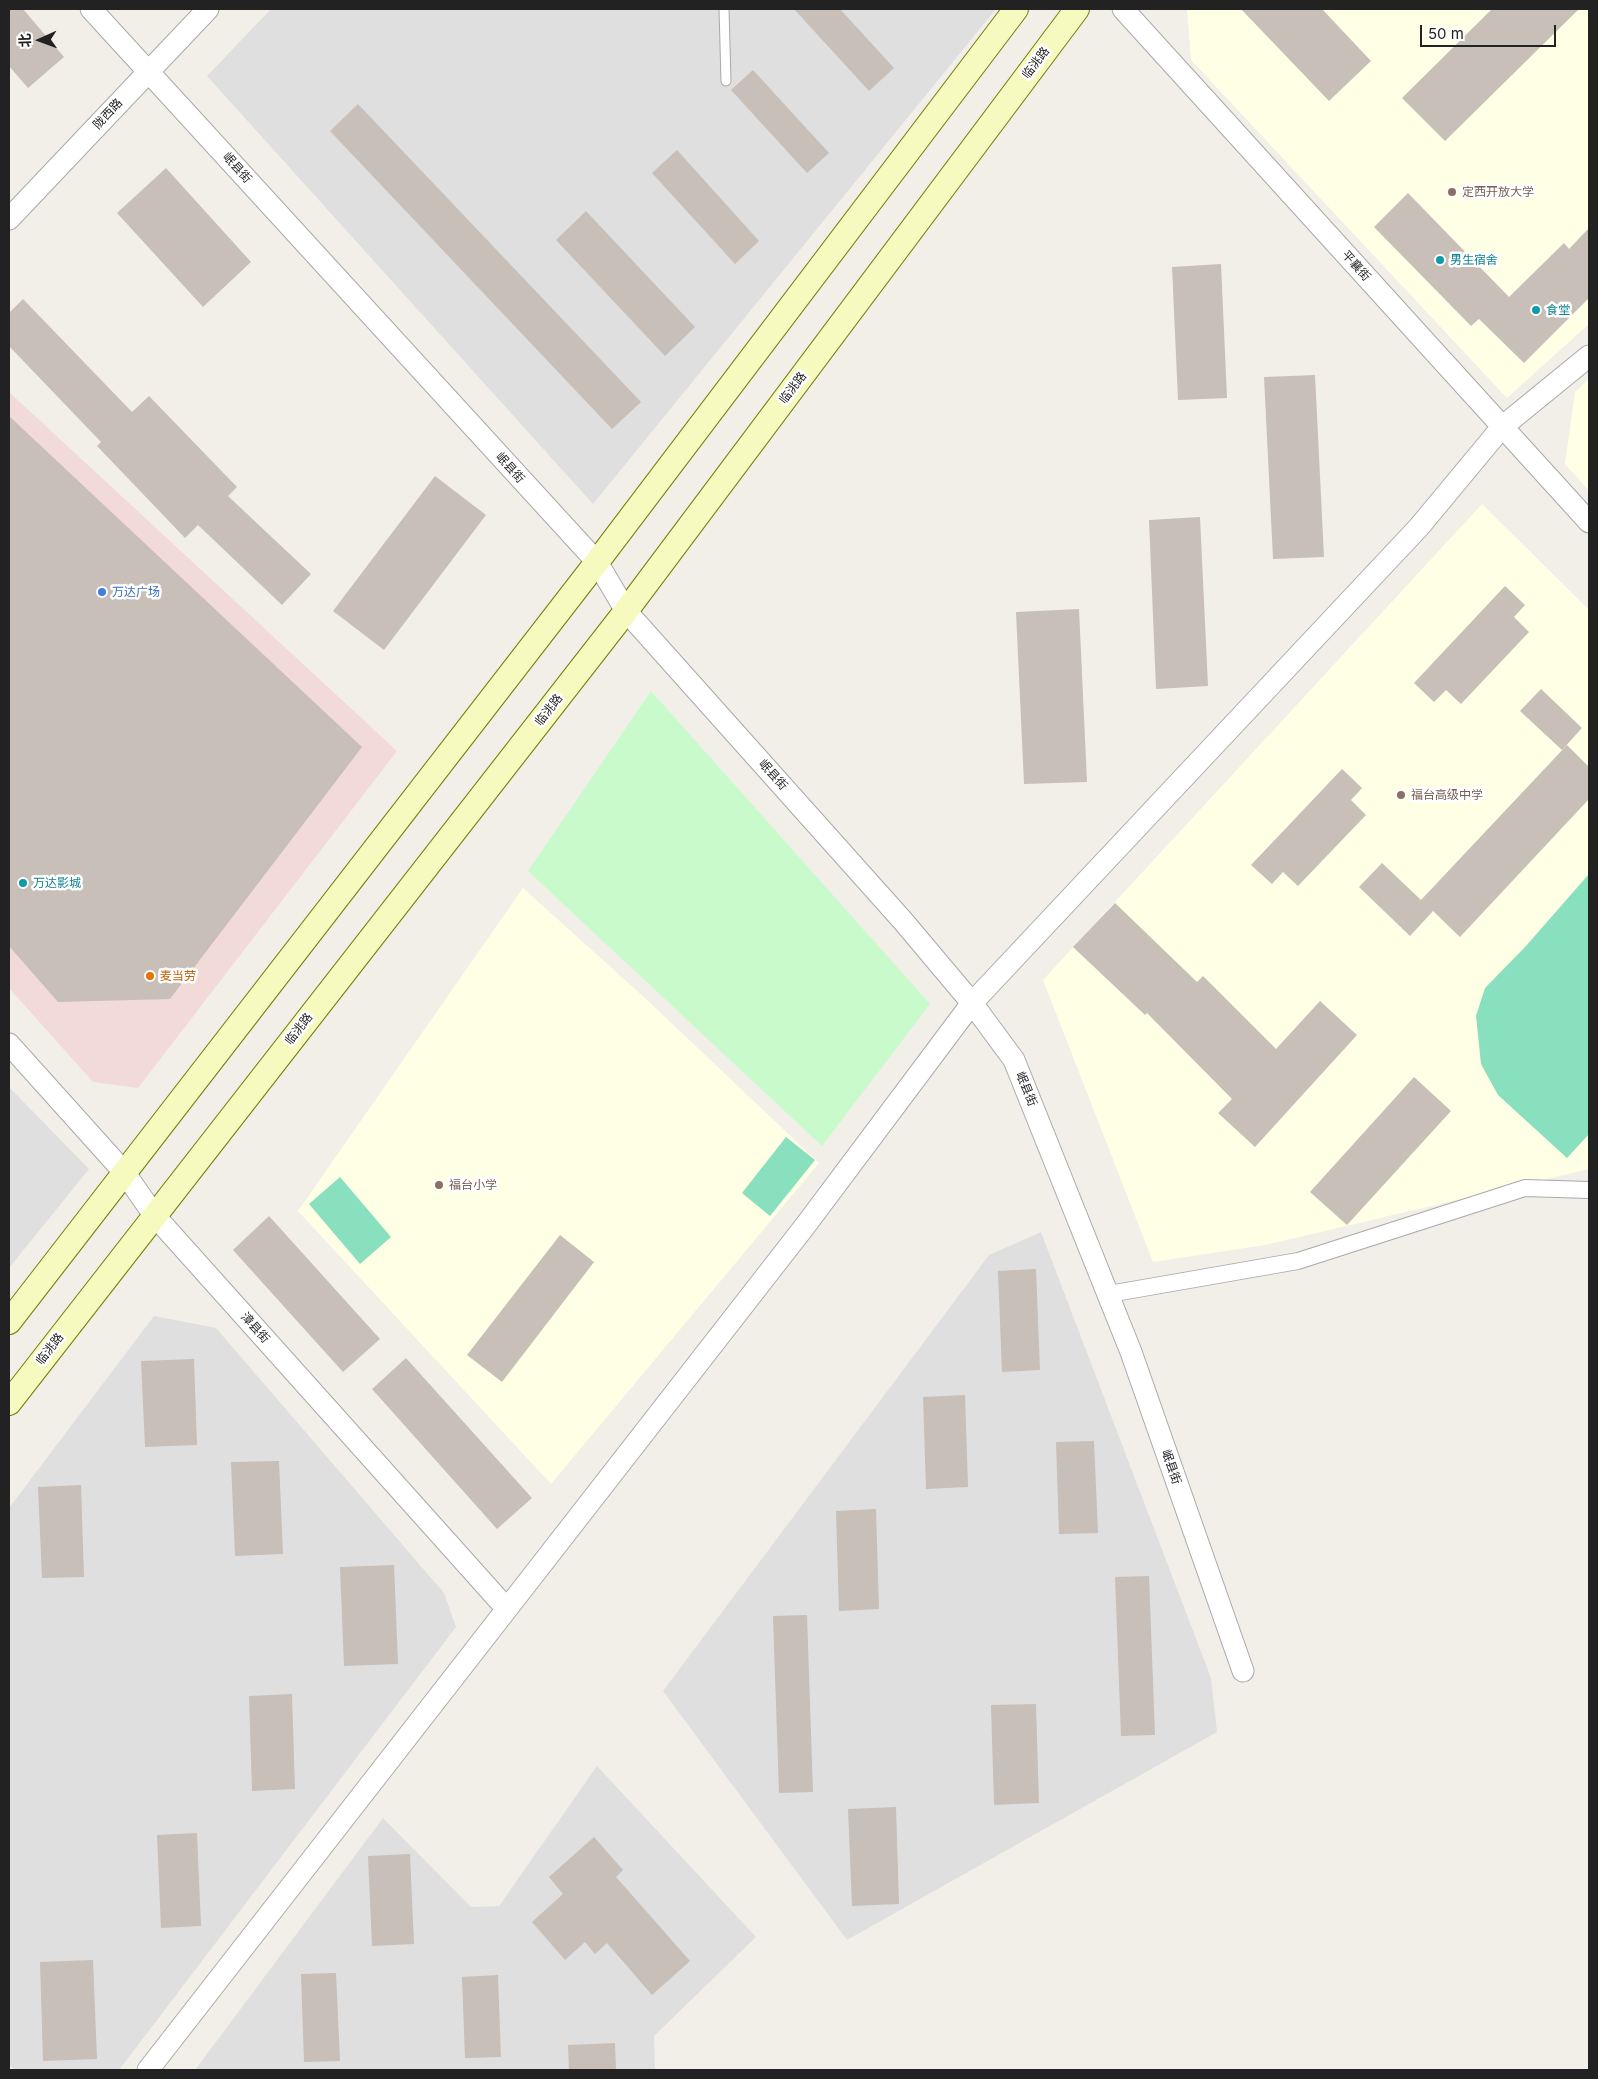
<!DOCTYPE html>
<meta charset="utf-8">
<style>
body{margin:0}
#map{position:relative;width:1598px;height:2079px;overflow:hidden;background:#f2efe9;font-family:Inter,"Noto Sans SC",sans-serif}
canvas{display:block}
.frame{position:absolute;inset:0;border:10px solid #222;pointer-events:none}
.north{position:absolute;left:15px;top:15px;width:50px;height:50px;-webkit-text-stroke:4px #fff;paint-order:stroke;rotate:268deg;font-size:14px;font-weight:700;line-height:20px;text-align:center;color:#222}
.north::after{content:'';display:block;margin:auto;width:18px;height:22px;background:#222;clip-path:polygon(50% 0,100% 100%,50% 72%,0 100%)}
.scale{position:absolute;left:1420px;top:25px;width:136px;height:22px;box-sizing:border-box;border:2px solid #222;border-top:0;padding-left:6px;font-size:15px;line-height:18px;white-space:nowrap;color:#222;-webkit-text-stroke:4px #fff;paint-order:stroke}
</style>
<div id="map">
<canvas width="1598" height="2079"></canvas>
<div class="frame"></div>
<div class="north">北</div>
<div class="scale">50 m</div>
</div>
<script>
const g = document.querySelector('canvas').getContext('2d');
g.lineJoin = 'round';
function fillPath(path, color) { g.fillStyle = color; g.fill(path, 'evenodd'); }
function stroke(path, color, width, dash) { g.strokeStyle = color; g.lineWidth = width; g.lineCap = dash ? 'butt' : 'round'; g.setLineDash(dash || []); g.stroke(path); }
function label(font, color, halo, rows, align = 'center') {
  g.font = font + ' Inter,"Noto Sans SC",sans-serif'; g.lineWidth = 5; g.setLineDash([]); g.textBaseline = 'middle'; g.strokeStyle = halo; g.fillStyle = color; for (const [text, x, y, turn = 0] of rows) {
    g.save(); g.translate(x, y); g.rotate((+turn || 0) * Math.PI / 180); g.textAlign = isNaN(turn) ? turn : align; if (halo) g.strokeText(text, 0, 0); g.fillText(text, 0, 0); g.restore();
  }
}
const residential = new Path2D(`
 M271,9H996L593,504L207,76Z
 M9,1087L89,1169L9,1268Z
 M1041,1232L1211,1678L1217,1732L847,1940L663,1691L989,1255Z
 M154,1316L216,1328L444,1593L456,1627L119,2070H15L9,2064V1508Z
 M597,1766L756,1937L654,2036L655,2070H195L383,1818L471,1907L499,1906Z`);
const commercial = new Path2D(`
 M9,392L397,751L138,1088L93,1082L9,988Z`);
const education = new Path2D(`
 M1187,9H1589V324L1507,398L1191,60Z
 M1589,379V491L1565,464L1575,392Z
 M1482,504L1589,610V1169L1265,1245L1153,1262L1043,980Z
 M523,888L646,999L819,1163L551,1484L298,1211Z`);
const park = new Path2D(`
 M651,691L930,1004L822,1146L528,871Z`);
const pitch = new Path2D(`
 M1589,874V1134L1567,1158L1498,1095L1481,1064L1476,1016L1485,988L1526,946Z
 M786,1137L815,1160L770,1216L742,1193Z
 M340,1177L391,1237L360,1264L309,1204Z`);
const building = new Path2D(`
 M9,9H23L64,57L28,88L9,66Z
 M794,9H840L894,68L869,91Z
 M1241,9H1322L1371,61L1329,101Z
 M1492,9H1579L1445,141L1402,98Z
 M753,70L829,153L807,173L731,90Z
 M358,104L641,402L612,429L330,131Z
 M677,150L759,241L735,264L652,173Z
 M166,168L251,262L203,307L117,213Z
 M1408,193L1509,297L1564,243L1569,249L1589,228V298L1524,363L1479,319L1471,326L1374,227Z
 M586,211L695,327L665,356L556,240Z
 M1221,264L1227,398L1178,400L1172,267Z
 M23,299L132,412L149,396L237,487L228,496L311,574L282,605L198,525L185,538L97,446L101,442L9,346V313Z
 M1315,375L1324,557L1273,559L1264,377Z
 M9,416L362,747L170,999L58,1002L9,946Z
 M435,476L486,515L384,650L333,611Z
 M1200,517L1208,686L1156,689L1149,520Z
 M1505,586L1525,605L1514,617L1529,632L1461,704L1446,690L1434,702L1414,683Z
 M1079,609L1087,782L1024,784L1016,612Z
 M1541,689L1582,728L1562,750L1520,711Z
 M1567,745L1589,767V799L1460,937L1433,911L1410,936L1359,887L1382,863L1421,900Z
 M1342,769L1362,788L1351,800L1366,815L1298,886L1283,872L1272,884L1251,865Z
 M1115,903L1197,982L1203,976L1276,1049L1320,1001L1357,1035L1255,1147L1218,1113L1232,1099L1147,1013L1145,1015L1073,947Z
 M1414,1077L1451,1111L1347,1225L1310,1192Z
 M269,1216L380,1339L343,1372L233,1250Z
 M560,1235L594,1262L502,1382L467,1355Z
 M1036,1269L1040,1370L1002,1372L998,1271Z
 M406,1358L532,1498L497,1529L372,1389Z
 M194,1359L197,1445L145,1447L141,1361Z
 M965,1395L968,1487L926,1489L923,1397Z
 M1094,1441L1098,1533L1059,1534L1056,1442Z
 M279,1461L283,1554L235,1556L231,1462Z
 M81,1485L84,1577L42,1578L38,1487Z
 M876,1509L879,1609L839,1611L836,1511Z
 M394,1565L398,1664L344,1666L340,1567Z
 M1149,1576L1155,1735L1121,1736L1115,1577Z
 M807,1615L813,1792L779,1793L773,1616Z
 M292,1694L295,1789L252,1791L249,1696Z
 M1036,1704L1039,1803L994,1805L991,1705Z
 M896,1807L899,1904L852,1906L848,1809Z
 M197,1833L201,1926L161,1928L157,1835Z
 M594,1837L623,1870L616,1877L690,1961L652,1995L607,1943L595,1954L585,1942L565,1960L532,1922L563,1894L549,1877Z
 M410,1854L414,1944L372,1946L368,1856Z
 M93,1960L97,2059L43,2061L40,1962Z
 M336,1973L340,2061L304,2062L301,1974Z
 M498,1975L501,2057L465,2058L462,1977Z
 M615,2043L616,2070H569L568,2045Z`);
const service = new Path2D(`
 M724,9L726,81`);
const minor = new Path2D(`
 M1109,1294L1298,1261L1525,1188L1589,1190`);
const tertiary = new Path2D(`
 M91,9L597,562L626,611L903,921L972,1003L1014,1060L1131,1352L1243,1671
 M1123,9L1589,522
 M9,219L208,9
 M9,1044L124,1172L154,1215L506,1608
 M148,2070L805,1226L972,1003L1419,527L1502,427L1589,356`);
const secondary = new Path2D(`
 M9,1322L597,562L1016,9
 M9,1403L626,611L1077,9`);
const markers = [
 [1452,192,5,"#8d6e63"],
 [1440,260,5,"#0f9aa8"],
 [1536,310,5,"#0f9aa8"],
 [102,592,5,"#3f7fe0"],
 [1401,795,5,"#8d6e63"],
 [23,883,5,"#0f9aa8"],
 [150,976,5,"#e8710a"],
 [439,1185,5,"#8d6e63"]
];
const streetNames = [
 ["临洮路",1036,63,-53],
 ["陇西路",108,114,-47],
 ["岷县街",237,168,48],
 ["平襄街",1356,266,48],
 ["临洮路",793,388,-53],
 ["岷县街",510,468,48],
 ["临洮路",549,710,-52],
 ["岷县街",773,775,48],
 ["临洮路",299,1029,-52],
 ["岷县街",1026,1089,68],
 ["漳县街",255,1328,48],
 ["临洮路",50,1349,-52],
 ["岷县街",1171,1467,71]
];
const educationNames = [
 ["定西开放大学",1462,192],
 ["福台高级中学",1411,795],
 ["福台小学",449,1185]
];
const cultureNames = [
 ["男生宿舍",1450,260],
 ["食堂",1546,310],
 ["万达影城",33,883]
];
const shopNames = [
 ["万达广场",112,592]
];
const foodNames = [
 ["麦当劳",160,976]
];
fillPath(residential, '#e0dfdf');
fillPath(commercial, '#f2dad9');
fillPath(education, '#ffffe5');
fillPath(park, '#c8facc');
fillPath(pitch, '#88e0be');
fillPath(building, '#c7bfb8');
stroke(service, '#a9a9a9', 11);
stroke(minor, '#a9a9a9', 18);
stroke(tertiary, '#a9a9a9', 23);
stroke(secondary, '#707d05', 26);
stroke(service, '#fff', 9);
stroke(minor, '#fff', 16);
stroke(tertiary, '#fff', 21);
stroke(secondary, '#f7fabf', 24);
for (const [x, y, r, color] of markers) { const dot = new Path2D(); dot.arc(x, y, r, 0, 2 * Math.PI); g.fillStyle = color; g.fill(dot); stroke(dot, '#fff', 2); }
label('12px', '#222', '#fff', streetNames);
label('12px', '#785e54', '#fff', educationNames, 'left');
label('12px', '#0d838f', '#fff', cultureNames, 'left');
label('12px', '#366cbe', '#fff', shopNames, 'left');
label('12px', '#c56008', '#fff', foodNames, 'left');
</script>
